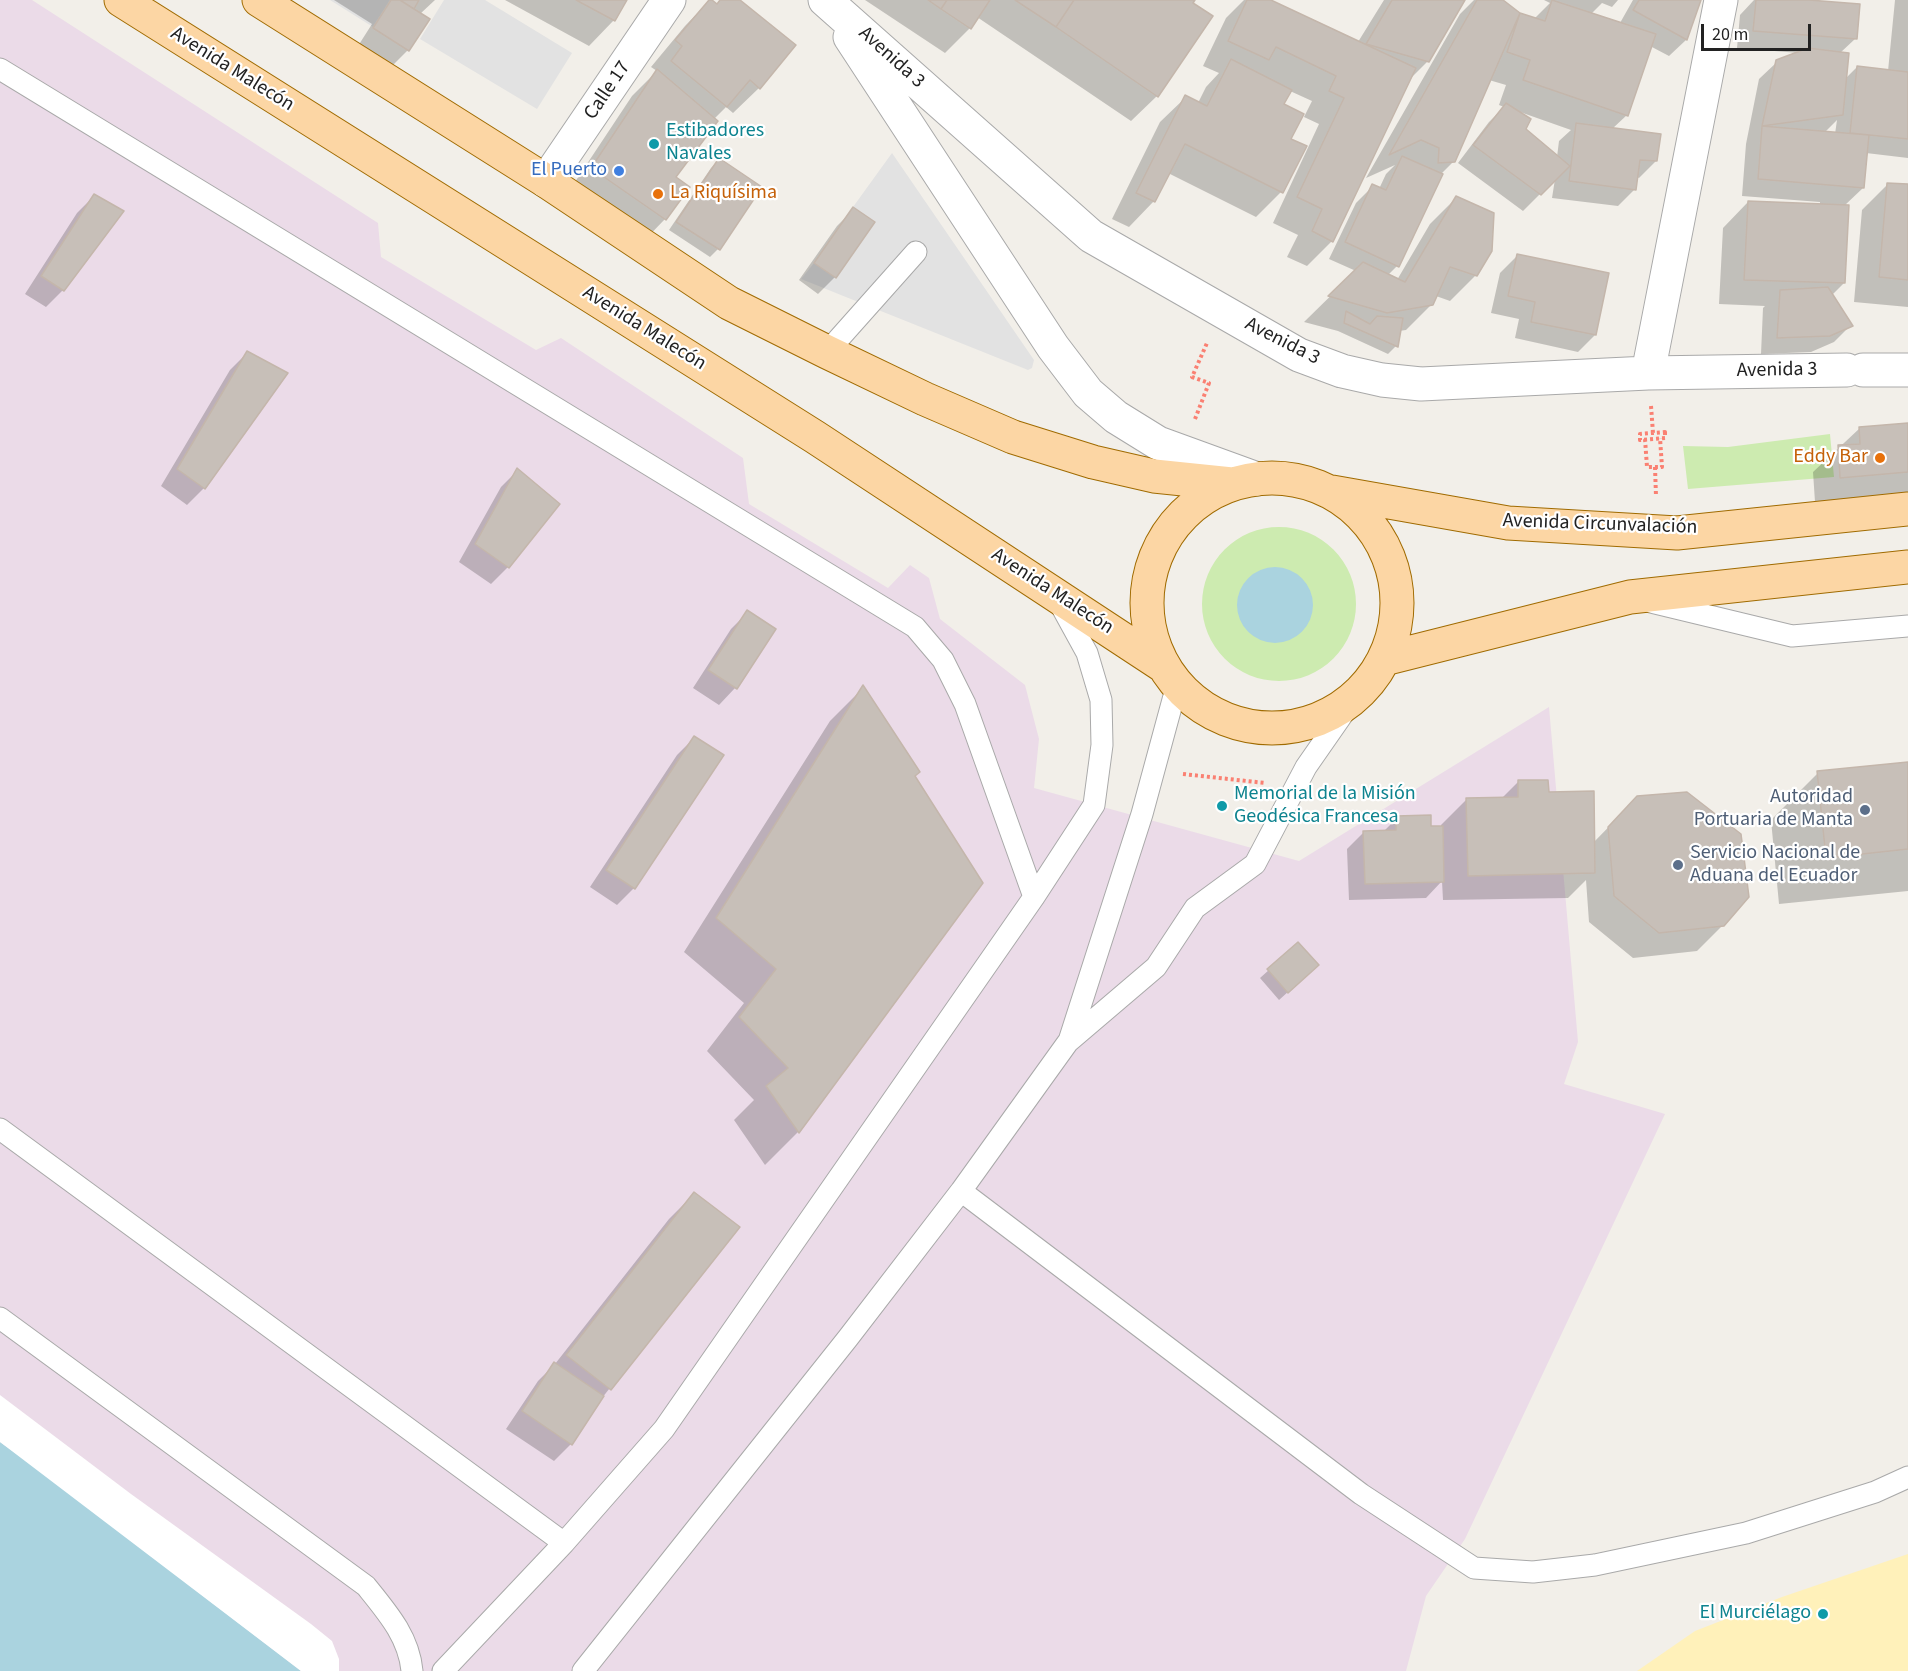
<!DOCTYPE html>
<meta charset="utf-8">
<style>
body{margin:0}
#map{position:relative;width:1908px;height:1671px;overflow:hidden;background:#f2efe9;font-family:"Source Sans 3",sans-serif}
canvas{display:block}
.scale{position:absolute;left:1701px;top:24px;width:110px;height:27px;box-sizing:border-box;border:3px solid #222;border-top:0;padding-left:8px;font-size:18px;line-height:21px;white-space:nowrap;color:#222;-webkit-text-stroke:4px #fff;paint-order:stroke}
</style>
<div id="map">
<canvas width="1908" height="1671"></canvas>
<div class="scale">20 m</div>
</div>
<script>
const g = document.querySelector('canvas').getContext('2d');
g.lineJoin = 'round';
function fillPath(path, color) { g.fillStyle = color; g.fill(path, 'evenodd'); }
function stroke(path, color, width, dash) { g.strokeStyle = color; g.lineWidth = width; g.lineCap = dash ? 'butt' : 'round'; g.setLineDash(dash || []); g.stroke(path); }
function label(font, color, halo, rows, align = 'center') {
  g.font = font + ' "Source Sans 3",sans-serif'; g.lineWidth = 4.5; g.setLineDash([]); g.textBaseline = 'middle'; g.strokeStyle = halo; g.fillStyle = color; for (const [text, x, y, turn = 0] of rows) {
    g.save(); g.translate(x, y); g.rotate((+turn || 0) * Math.PI / 180); g.textAlign = isNaN(turn) ? turn : align; if (halo) g.strokeText(text, 0, 0); g.fillText(text, 0, 0); g.restore();
  }
}
const industrial = new Path2D(`
 M0,0H32L378,223L381,257L536,350L561,338L743,458L749,504L888,588L910,565L929,578L940,619L1025,685L1039,739L1034,788L1299,861L1549,707L1578,1042L1564,1084L1665,1114L1465,1539L1426,1596L1406,1671H301L0,1442Z`);
const grass = new Path2D(`
 M1830,434L1834,477L1688,489L1683,446L1728,447Z
 M1202 604a77 77 0 1 1 154 0a77 77 0 1 1-154 0Z`);
const sand = new Path2D(`
 M1908,1554V1671H1637L1695,1631L1782,1597Z`);
const parking = new Path2D(`
 M330,0H390L373,27Z
 M444,0H485L572,53L537,109L420,39Z
 M892,153L1034,360L1032,368L1028,370L801,279L814,263L875,222L853,207Z`);
const water = new Path2D(`
 M1237 605a38 38 0 1 1 76 0a38 38 0 1 1-76 0Z
 M0,1442L34,1466L301,1671H0Z`);
const pier = new Path2D(`
 M0,1395L131,1494L311,1624L332,1641L339,1659V1671H301L0,1442Z`);
const shadow = new Path2D(`
 M334,0H435L420,14L408,50L391,67L358,46L372,24Z
 M505,0H625L614,20L589,46Z
 M710,0L716,5L721,0H738L759,88L733,113L726,107L714,119L674,177L665,219L640,245L567,194L632,96L657,71L651,67L685,26Z
 M865,0H1193L1157,96L1131,121L977,17L970,28L945,53Z
 M1244,0H1268L1358,42L1384,0H1463L1428,61L1409,80L1332,241L1307,266L1287,257L1298,235L1273,223L1319,124L1304,117L1312,101L1290,91L1282,105L1281,192L1256,217L1168,173L1154,201L1129,227L1112,219L1160,122L1186,97L1198,103L1206,87L1219,73L1203,66L1226,18Z
 M1474,0H1501L1520,14L1534,19L1550,3L1544,0H1618L1612,7L1602,3L1591,14L1620,23L1633,0H1699L1686,40L1669,56L1650,46L1627,115L1612,129L1656,161L1639,178L1636,177L1635,189L1618,206L1552,198L1555,179L1523,211L1458,163L1489,122L1504,107L1499,105L1506,85L1489,80L1454,161L1440,175L1397,266L1388,275L1397,280L1430,224L1456,198L1476,275L1450,301L1436,296L1432,304L1406,330L1399,331L1396,346L1388,354L1338,331L1304,322L1356,271L1329,259L1356,203L1373,186L1379,189L1386,174L1395,165L1366,178L1460,14ZM1520,112L1571,130L1559,141L1557,157L1524,129Z
 M1754,0H1789L1855,39L1840,53L1845,79L1857,67L1888,71L1895,0H1908V158L1866,153L1863,188L1844,206V283L1832,295L1851,325L1834,342L1811,352L1761,354L1763,308L1765,306L1719,304L1723,228L1748,202L1820,205V202L1742,196L1746,144L1759,79L1777,62L1799,53L1737,48L1740,15ZM1837,120L1835,134L1824,133Z
 M719,160L760,187L718,249L710,257L669,230L711,168Z
 M1888,184L1908,186V307L1854,302L1862,210Z
 M94,196L63,290L46,307L25,294L77,213Z
 M854,209L835,277L818,294L799,280L837,226Z
 M1517,256L1595,335L1578,352L1515,338L1519,319L1491,313L1500,273Z
 M247,353L204,488L187,505L161,486L230,370Z
 M1908,424V495L1815,502L1813,472L1860,428Z
 M518,470L508,567L491,584L459,562L501,487Z
 M748,612L735,688L719,705L693,688L731,629Z
 M863,688L914,777L981,883L798,1132L765,1165L734,1120L754,1100L707,1051L744,1003L684,952L830,721Z
 M694,738L634,888L617,905L590,887L677,755Z
 M1908,763V891L1779,904L1771,820L1818,773Z
 M1518,782L1547,793L1593,843L1637,798L1723,925L1697,951L1633,958L1589,922L1586,880L1568,898L1443,900L1442,881L1426,898L1349,900L1347,849L1364,832H1383L1397,818L1430,828L1441,827V825L1467,799L1502,798Z
 M1298,944L1309,973L1279,1000L1260,978Z
 M694,1194L737,1227L602,1398L571,1444L554,1461L506,1429L538,1381L555,1364L669,1219Z`);
const building = new Path2D(`
 M391,0H400L430,19L409,51L373,28Z
 M400,0H419L414,9Z
 M576,0H627L615,21Z
 M709,0H712L717,4L720,0H740L796,45L760,89L750,80L727,107L671,61L682,46L675,40Z
 M928,0H947L941,9Z
 M947,0H990L971,29L941,9Z
 M1015,0H1074L1056,27Z
 M1074,0H1195L1193,3L1213,16L1158,97L1056,27Z
 M1247,0H1271L1416,68L1333,242L1312,231L1322,209L1297,197L1344,98L1329,91L1336,76L1276,47L1269,60L1228,41Z
 M1392,0H1465L1429,62L1366,44Z
 M1477,0H1503L1520,13L1455,162L1438,163L1439,148L1421,140L1389,155Z
 M1552,0L1656,34L1628,116L1523,80L1530,60L1507,52L1520,13L1545,21Z
 M1639,0H1701L1687,40L1633,10Z
 M1756,0H1809L1860,4L1857,39L1753,31Z
 M1808,48L1849,53L1843,115L1762,126L1776,60Z
 M1231,59L1292,90L1284,104L1304,114L1291,139L1307,146L1283,193L1185,144L1155,202L1136,193L1185,95L1207,106Z
 M1857,66L1908,72V139L1850,133Z
 M657,69L718,121L676,177L690,187L666,220L591,168Z
 M1506,103L1531,119L1526,129L1570,166L1541,195L1473,145Z
 M1576,123L1661,134L1657,161L1640,160L1636,190L1569,181Z
 M1762,126L1869,135L1864,188L1758,179Z
 M1402,156L1443,174L1399,267L1345,242L1372,184L1386,190Z
 M719,158L762,187L720,250L676,222Z
 M1887,183L1908,184V280L1879,277Z
 M94,194L124,211L64,291L41,276Z
 M1456,196L1494,213L1492,251L1477,276L1450,267L1433,305L1387,313L1328,296L1363,262L1405,282Z
 M1748,201L1849,205L1845,283L1744,280Z
 M853,207L875,222L836,278L814,263Z
 M1517,254L1609,273L1596,335L1531,322L1535,302L1508,296Z
 M1828,287L1853,326L1830,336L1777,338L1780,290Z
 M1346,311L1370,324L1377,316L1403,318L1398,347L1344,323Z
 M247,351L288,373L205,489L177,469Z
 M1908,423V472L1840,478L1838,445L1860,444L1859,427Z
 M517,468L560,504L509,568L475,544Z
 M747,610L776,629L737,689L708,670Z
 M863,685L920,772L915,776L983,883L799,1133L766,1086L788,1068L739,1017L776,969L716,918Z
 M694,736L724,755L635,889L606,870Z
 M1908,762V849L1826,858L1817,771Z
 M1518,780H1548L1549,792L1594,791L1595,873L1468,876L1466,798L1518,797Z
 M1687,792L1741,834L1749,897L1724,926L1659,933L1614,896L1608,827L1637,796Z
 M1431,815V826H1443L1444,882L1365,884L1363,831L1396,830V816Z
 M1298,942L1319,965L1288,993L1267,969Z
 M694,1192L740,1227L611,1390L566,1355Z
 M554,1362L604,1396L572,1445L522,1411Z`);
const path = new Path2D(`
 M1651,406L1653,433
 M1195,419L1209,383L1192,377L1207,343
 M1665,432V438L1640,440V434Z
 M1645,439L1647,467H1662L1660,438
 M1655,467L1656,496
 M1183,774L1265,783`);
const service = new Path2D(`
 M0,69L915,627L943,660L965,704L1034,897
 M827,352L916,252
 M1651,602L1792,636L1908,626
 M1069,1041L1142,814L1177,685
 M0,1129L564,1543
 M961,1191L1361,1494L1474,1568L1533,1572L1595,1565L1746,1533L1875,1492L1908,1477
 M0,1318L366,1586C387,1612 409,1637 412,1671
 M443,1671L564,1543L664,1429L1034,897L1094,805L1102,745L1101,700L1087,653L1059,602
 M583,1671L848,1338L961,1191L1068,1042L1156,967L1195,908L1255,864L1306,767L1354,698`);
const minor = new Path2D(`
 M825,0L1091,236L1299,355L1342,371L1382,380L1421,384L1648,373L1847,370
 M850,37L1053,347L1088,393L1116,417L1158,443L1257,479
 M546,181L669,0
 M1863,370H1908
 M1648,373L1721,0`);
const primary = new Path2D(`
 M121,0L815,437L1162,665
 M259,0L546,181L729,303L827,352L925,399L1013,437L1093,462L1154,476L1232,484
 M1147 603a125 125 0 1 1 250 0a125 125 0 1 1-250 0Z
 M1332,492L1508,523L1677,533L1908,509
 M1384,659L1630,597L1908,567`);
const markers = [
 [654,144,6,"#0f9aa8"],
 [619,171,6,"#3f7fe0"],
 [658,194,6,"#e8710a"],
 [1880,458,6,"#e8710a"],
 [1222,806,6,"#0f9aa8"],
 [1865,810,6,"#5c6f8a"],
 [1678,865,6,"#5c6f8a"],
 [1823,1614,6,"#0f9aa8"]
];
const streetNames = [
 ["Avenida 3",891,58,42],
 ["Avenida Malecón",232,70,32],
 ["Calle 17",608,91,-56],
 ["Avenida Malecón",644,329,32],
 ["Avenida 3",1282,342,27],
 ["Avenida 3",1777,371,-1],
 ["Avenida Circunvalación",1600,525,2],
 ["Avenida Malecón",1052,592,33]
];
const cultureNames = [
 ["Estibadores",666,132],
 ["Navales",666,155],
 ["Memorial de la Misión",1234,795],
 ["Geodésica Francesa",1234,818],
 ["El Murciélago",1811,1614,"right"]
];
const shopNames = [
 ["El Puerto",607,171]
];
const foodNames = [
 ["La Riquísima",670,194],
 ["Eddy Bar",1868,458,"right"]
];
const serviceNames = [
 ["Autoridad",1853,798],
 ["Portuaria de Manta",1853,821],
 ["Servicio Nacional de",1690,854,"left"],
 ["Aduana del Ecuador",1690,877,"left"]
];
fillPath(industrial, '#ebdbe8');
fillPath(grass, '#cdebb0');
fillPath(sand, '#fff1ba');
fillPath(parking, '#e2e2e2');
fillPath(water, '#aad3df');
fillPath(pier, '#fff');
fillPath(shadow, '#0003');
fillPath(building, '#c7bfb8');
stroke(building, '#c4b6ab', 1.5);
stroke(service, '#a9a9a9', 23);
stroke(minor, '#a9a9a9', 35);
stroke(primary, '#a06b00', 35);
stroke(path, '#fa8072', 4, [3, 3]);
stroke(service, '#fff', 21);
stroke(minor, '#fff', 33);
stroke(primary, '#fcd6a4', 33);
for (const [x, y, r, color] of markers) { const dot = new Path2D(); dot.arc(x, y, r, 0, 2 * Math.PI); g.fillStyle = color; g.fill(dot); stroke(dot, '#fff', 2); }
label('20px', '#222', '#fff', streetNames);
label('20px', '#0d838f', '#fff', cultureNames, 'left');
label('20px', '#366cbe', '#fff', shopNames, 'right');
label('20px', '#c56008', '#fff', foodNames, 'left');
label('20px', '#4e5e75', '#fff', serviceNames, 'right');
</script>
